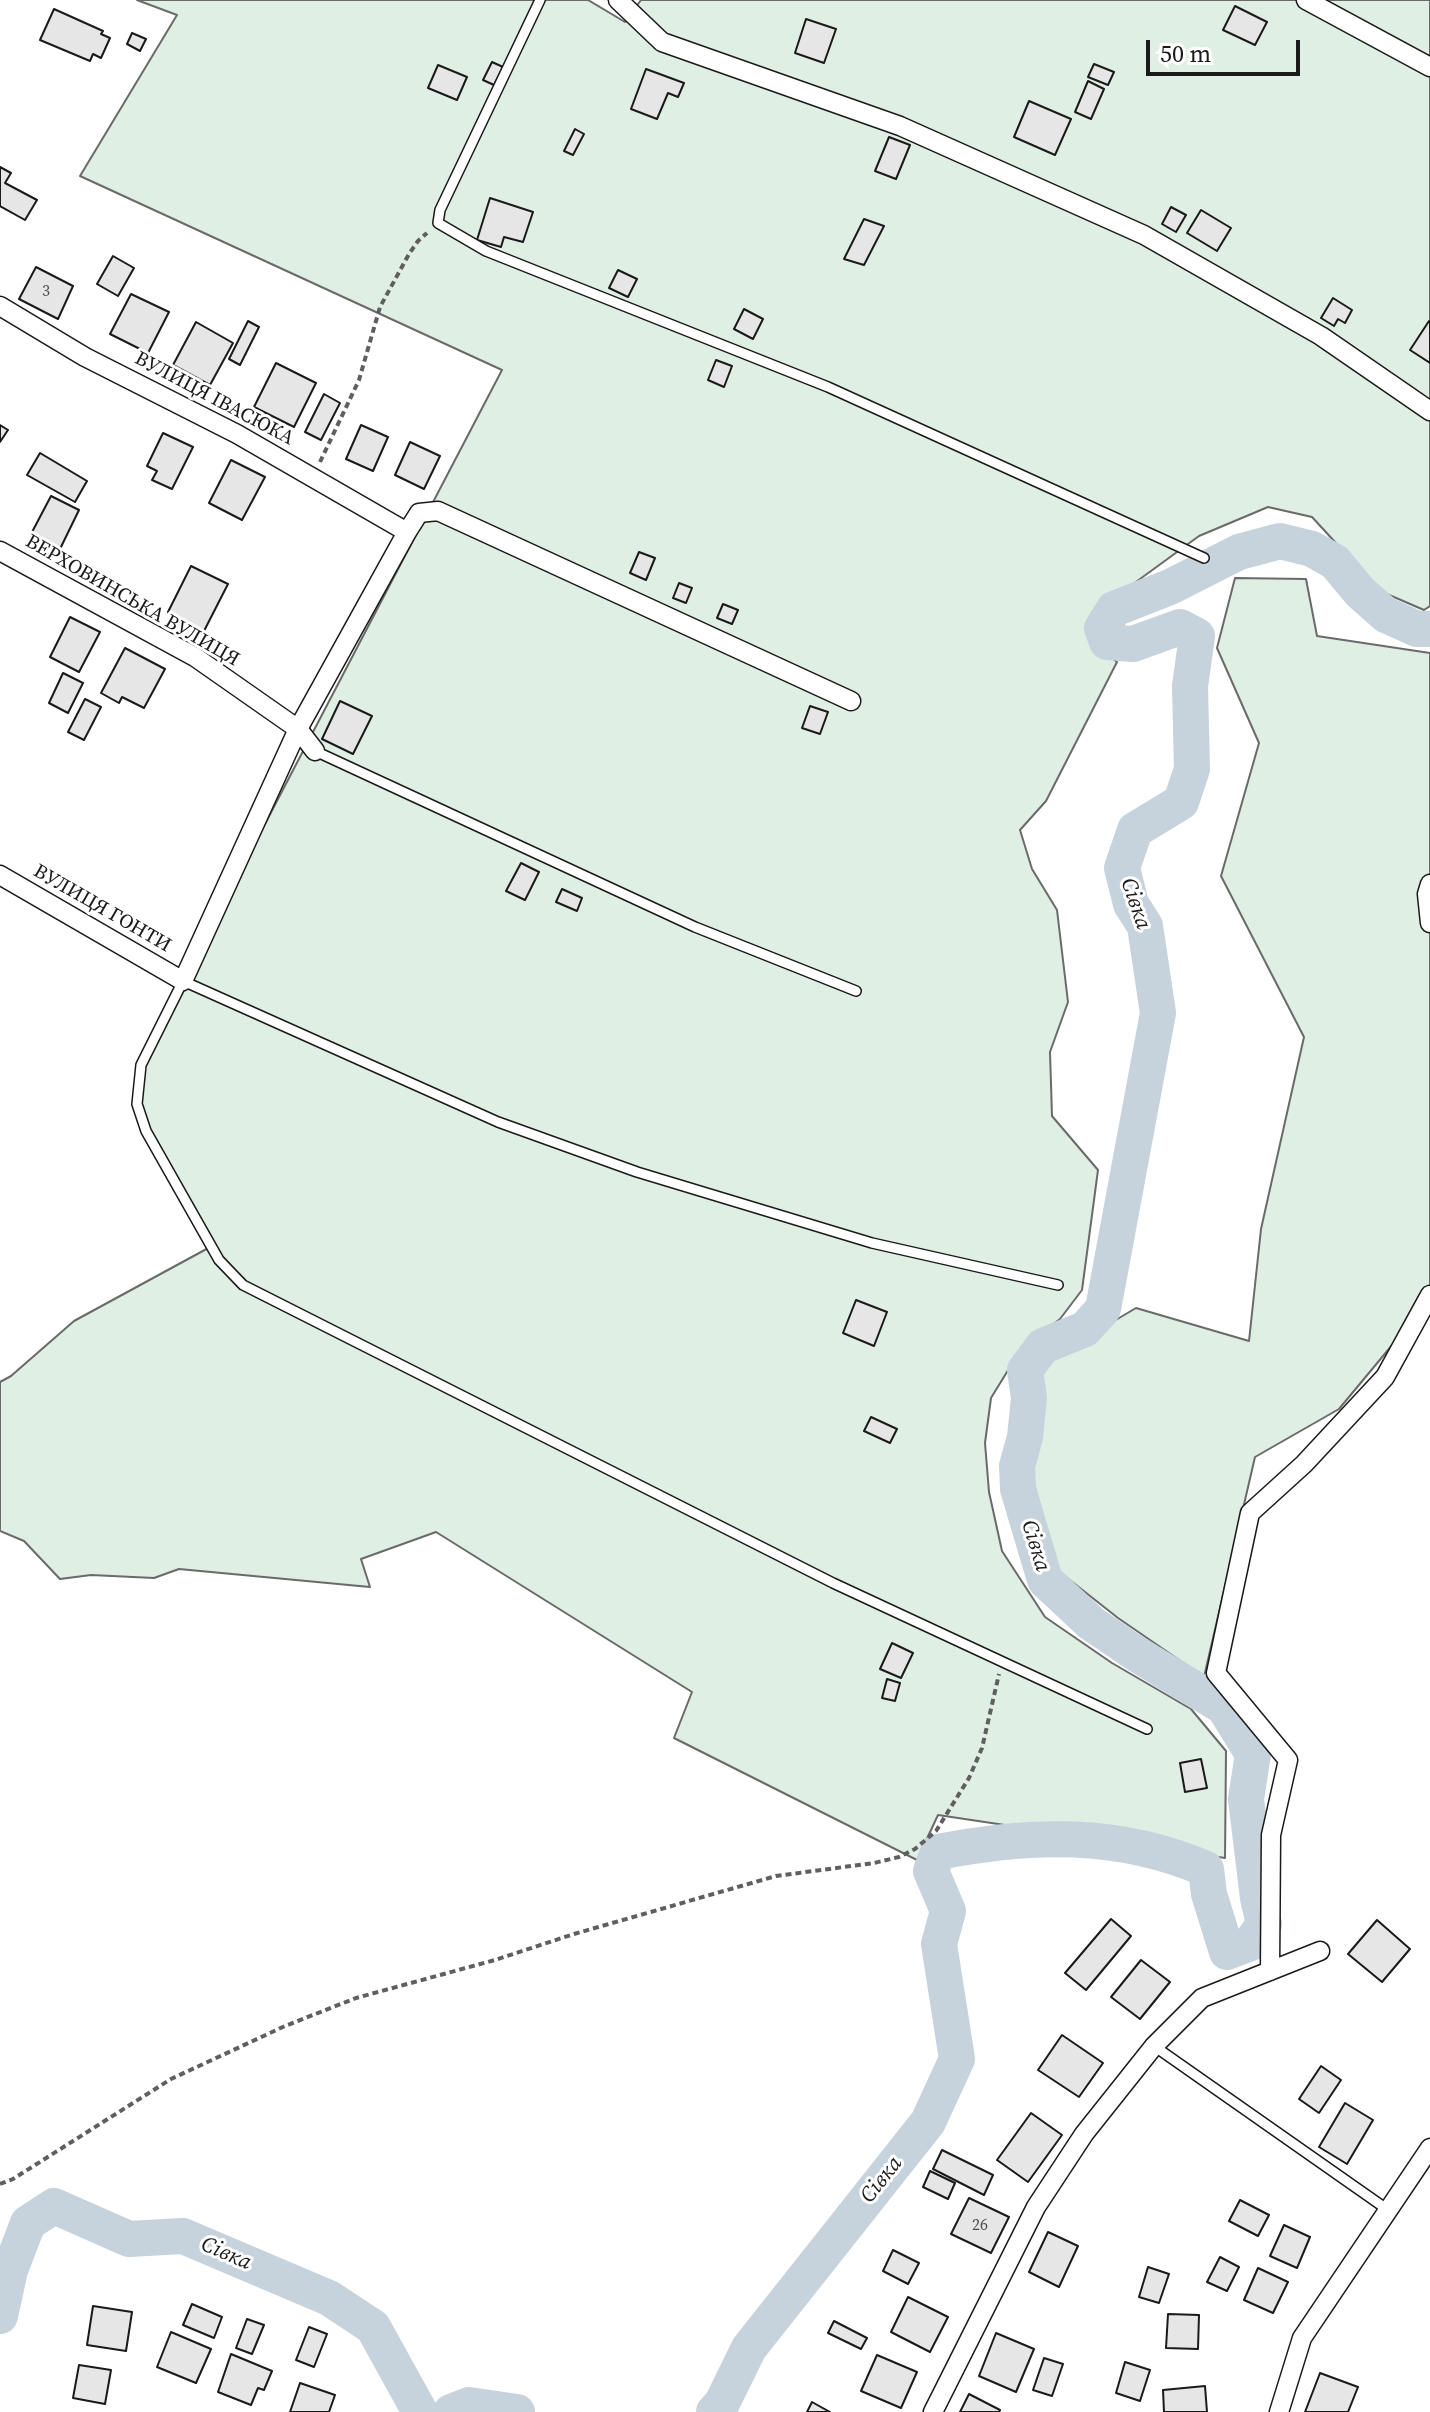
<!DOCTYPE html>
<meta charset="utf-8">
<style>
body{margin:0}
#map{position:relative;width:1430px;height:2412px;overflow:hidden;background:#fff;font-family:"Source Serif 4",serif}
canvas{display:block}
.scale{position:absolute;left:1146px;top:40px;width:154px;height:36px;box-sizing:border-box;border:4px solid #1a1a1a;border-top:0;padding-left:10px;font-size:24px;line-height:28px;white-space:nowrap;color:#1a1a1a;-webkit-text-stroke:6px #fff;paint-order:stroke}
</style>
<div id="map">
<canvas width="1430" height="2412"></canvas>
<div class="scale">50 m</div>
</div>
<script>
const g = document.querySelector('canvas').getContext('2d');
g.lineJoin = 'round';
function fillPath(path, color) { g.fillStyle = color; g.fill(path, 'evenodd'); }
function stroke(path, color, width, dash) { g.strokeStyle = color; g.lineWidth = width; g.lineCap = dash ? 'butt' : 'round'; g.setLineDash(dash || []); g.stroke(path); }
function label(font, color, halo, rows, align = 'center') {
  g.font = font + ' "Source Serif 4",serif'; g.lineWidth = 6; g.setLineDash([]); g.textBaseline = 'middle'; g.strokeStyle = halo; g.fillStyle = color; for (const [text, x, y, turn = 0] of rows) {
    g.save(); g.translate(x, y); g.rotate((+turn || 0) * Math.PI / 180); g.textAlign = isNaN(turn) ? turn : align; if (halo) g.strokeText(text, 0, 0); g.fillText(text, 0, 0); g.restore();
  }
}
const green = new Path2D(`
 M137,0H588L625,22L641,0H1430V606L1424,610L1380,591L1312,517L1268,507L1199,536L1140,579L1097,611L1089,638L1117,662L1046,801L1020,830L1032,869L1057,910L1068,1002L1050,1052L1052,1116L1098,1170L1082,1290L1060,1319L1021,1349L991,1398L985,1443L989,1492L1002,1551L1045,1617L1112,1663L1191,1709L1226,1751L1225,1858L938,1815L917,1860L674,1738L692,1692L436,1532L361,1559L370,1587L179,1569L154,1578L91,1575L60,1579L24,1541L0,1531V1382L11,1376L74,1321L212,1246L139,1117L135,1085L183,981L502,370L80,176L177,15Z
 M1235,578L1306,579L1317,636L1430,653V1298L1420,1294L1393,1344L1339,1409L1255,1457L1204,1677L1118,1618L1052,1566L1030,1465L1043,1363L1136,1308L1249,1341L1261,1229L1304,1037L1221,876L1259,743L1217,648Z`);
const river = new Path2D(`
 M0,2316L10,2270L28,2223L54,2206L129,2239L183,2236L329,2298L373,2327L420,2412
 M451,2412L469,2405L517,2412
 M714,2412L722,2403L749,2348L928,2122L957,2059L939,1944L948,1911L931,1871L938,1852C1030,1834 1118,1831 1206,1869L1209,1894L1227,1952L1251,1943L1264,1924L1258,1898L1246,1799L1253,1754L1224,1707L1135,1653L1091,1623L1045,1580L1018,1489L1017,1466L1025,1437L1029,1398L1025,1370L1043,1346L1085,1329L1103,1309L1158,1013L1145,926L1131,904L1122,868L1135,830L1181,802L1192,769L1190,686L1197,636L1180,627L1133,644L1107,642L1102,628L1114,609L1170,587L1239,552L1280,541L1312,549L1335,562L1360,592L1386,615L1417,629H1430`);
const building = new Path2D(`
 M1235,6L1267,22L1255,45L1223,30Z
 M54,9L103,31L101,34L110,38L101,58L93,54L90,61L40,40Z
 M806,19L836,29L824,63L795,53Z
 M132,33L146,39L140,51L127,44Z
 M492,62L503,67L494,85L483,80Z
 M1094,64L1114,72L1108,85L1088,77Z
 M438,65L467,77L457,100L428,88Z
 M646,69L684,83L678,97L668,93L657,119L631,109Z
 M1088,81L1104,89L1091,119L1075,112Z
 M1029,101L1071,119L1055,155L1014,137Z
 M575,129L584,134L573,155L564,151Z
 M889,137L910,145L896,179L875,171Z
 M0,167L11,173L5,183L37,200L25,220L0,206Z
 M490,198L533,212L523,242L504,237L501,247L477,240Z
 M1171,207L1186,215L1176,232L1162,224Z
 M1201,210L1231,228L1217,251L1187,233Z
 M864,219L884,226L864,265L844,259Z
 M113,256L134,268L118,296L97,284Z
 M36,267L73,286L58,319L19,299Z
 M618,270L637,279L628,297L609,288Z
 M131,294L169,312L148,353L110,334Z
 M1333,298L1352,310L1345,323L1338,319L1334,326L1321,318Z
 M744,309L763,319L753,339L734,329Z
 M248,321L259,327L240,365L229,359Z
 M1429,321L1430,322V363L1410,350Z
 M196,322L233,343L210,385L173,365Z
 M716,360L732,366L724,387L708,380Z
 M276,363L316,383L294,427L254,407Z
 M324,394L340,403L321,440L305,432Z
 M0,425L8,430L0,442Z
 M361,425L388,437L373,471L346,459Z
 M163,433L193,447L172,489L152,480L157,471L147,466Z
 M410,442L440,456L424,489L395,475Z
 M40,453L87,481L75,502L27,475Z
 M231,460L265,477L242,520L209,503Z
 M51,496L79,510L60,549L31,534Z
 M639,552L655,558L646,580L630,573Z
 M191,566L228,584L204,631L168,612Z
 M679,583L692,588L686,603L673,598Z
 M723,604L738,610L732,624L717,618Z
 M70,617L100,632L79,672L50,657Z
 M125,648L165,669L144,708L122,697L119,703L101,693Z
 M63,673L83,683L68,713L49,703Z
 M85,699L101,707L84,740L68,732Z
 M340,701L372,716L353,754L322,739Z
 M810,706L828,712L820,734L802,728Z
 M521,863L539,872L525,900L506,891Z
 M562,889L582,898L577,911L556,902Z
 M856,1300L887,1312L874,1346L843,1333Z
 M871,1417L897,1429L890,1443L864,1431Z
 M892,1643L913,1653L901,1678L880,1669Z
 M887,1679L900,1683L895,1701L882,1698Z
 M1201,1759L1207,1788L1185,1792L1180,1763Z
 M1111,1919L1131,1936L1086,1990L1065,1973Z
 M1377,1920L1410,1949L1382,1982L1348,1954Z
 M1141,1960L1170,1982L1140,2019L1111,1997Z
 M1062,2035L1103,2063L1079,2097L1038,2070Z
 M1321,2066L1341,2080L1319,2113L1299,2099Z
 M1345,2103L1373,2120L1347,2164L1319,2147Z
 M1031,2113L1062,2135L1028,2182L997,2160Z
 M942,2150L993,2175L984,2195L933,2169Z
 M930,2171L955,2183L948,2199L923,2187Z
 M969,2198L1009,2217L991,2253L951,2234Z
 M1240,2200L1269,2215L1258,2236L1229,2221Z
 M1284,2225L1310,2237L1297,2268L1270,2256Z
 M1048,2232L1078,2246L1059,2287L1029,2272Z
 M893,2250L919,2263L908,2284L883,2271Z
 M1220,2257L1239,2267L1227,2291L1207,2282Z
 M1148,2267L1169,2274L1159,2303L1139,2297Z
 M1258,2268L1288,2282L1273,2313L1244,2300Z
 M908,2297L948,2317L930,2352L891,2332Z
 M192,2304L222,2317L214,2338L183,2325Z
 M93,2306L132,2312L126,2351L87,2345Z
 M1168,2314L1199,2315L1198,2349L1166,2348Z
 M247,2319L264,2325L252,2354L236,2348Z
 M834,2321L867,2338L861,2349L828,2333Z
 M309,2327L327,2334L314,2367L296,2360Z
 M171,2332L211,2349L196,2383L157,2367Z
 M996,2333L1034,2349L1016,2392L979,2376Z
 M231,2354L272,2371L264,2390L258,2388L251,2405L218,2392Z
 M877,2355L917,2372L901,2408L861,2391Z
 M1044,2358L1063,2364L1052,2396L1033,2390Z
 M1125,2362L1150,2370L1140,2401L1116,2393Z
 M79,2365L111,2370L105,2404L73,2398Z
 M1320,2373L1358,2387L1348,2412H1305Z
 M300,2383L335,2395L329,2412H290Z
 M1205,2386L1207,2412H1164L1163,2390Z
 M969,2394L1000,2410L999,2412H960Z
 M812,2402L830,2412H807Z`);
const path = new Path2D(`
 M320,462L359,380L380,307L409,254L418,241L427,233
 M0,2184L13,2179L171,2079L285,2026L356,1998L495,1960L574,1934L776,1876L874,1863L899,1857L915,1849L936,1831L969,1778L982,1748L999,1674`);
const service = new Path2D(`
 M540,0L440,210L438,223L486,251L828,387L1204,558
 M315,751L695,927L856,991
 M1058,1285L872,1243L637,1172L498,1122L183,981L141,1065L137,1104L146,1131L219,1260L243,1285L833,1583L1147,1729
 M1154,2046L1388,2210`);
const minor = new Path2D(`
 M618,0L662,42L900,126L1144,235L1321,336L1430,411
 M1306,0L1430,67
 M0,306L85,357L237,434L407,532
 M0,551L195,657L298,729L315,751
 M0,875L183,981L298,729L407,532L419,513L438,511L851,701
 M1430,884L1427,894L1430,923
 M1270,1971L1271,1835L1288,1760L1216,1673L1250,1513L1304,1464L1385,1377L1430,1295
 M933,2412L1036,2207L1084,2134L1154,2046L1202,1998L1320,1951
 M1279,2412L1302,2338L1430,2148`);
const numberNames = [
 ["3",46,292],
 ["26",980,2226]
];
const streetNames = [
 ["ВУЛИЦЯ ІВАСЮКА",214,399,28],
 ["ВЕРХОВИНСЬКА ВУЛИЦЯ",132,601,30],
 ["ВУЛИЦЯ ГОНТИ",102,909,30]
];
const waterNames = [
 ["Сівка",1135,904,71],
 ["Сівка",1035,1546,73],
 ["Сівка",882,2180,-52],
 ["Сівка",226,2254,23]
];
fillPath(green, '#e0efe3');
stroke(green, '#6a6a6a', 2);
stroke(river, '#c6d2dc', 36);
fillPath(building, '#e6e6e6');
stroke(building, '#1a1a1a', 2);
stroke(service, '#1a1a1a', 12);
stroke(minor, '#1a1a1a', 21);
stroke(path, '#5f5f5f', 4, [6, 4]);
stroke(service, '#fff', 9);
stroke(minor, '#fff', 18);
label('16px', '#4d4d4d', null, numberNames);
label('20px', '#1a1a1a', '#fff', streetNames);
label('italic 22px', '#1a1a1a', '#fff', waterNames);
</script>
